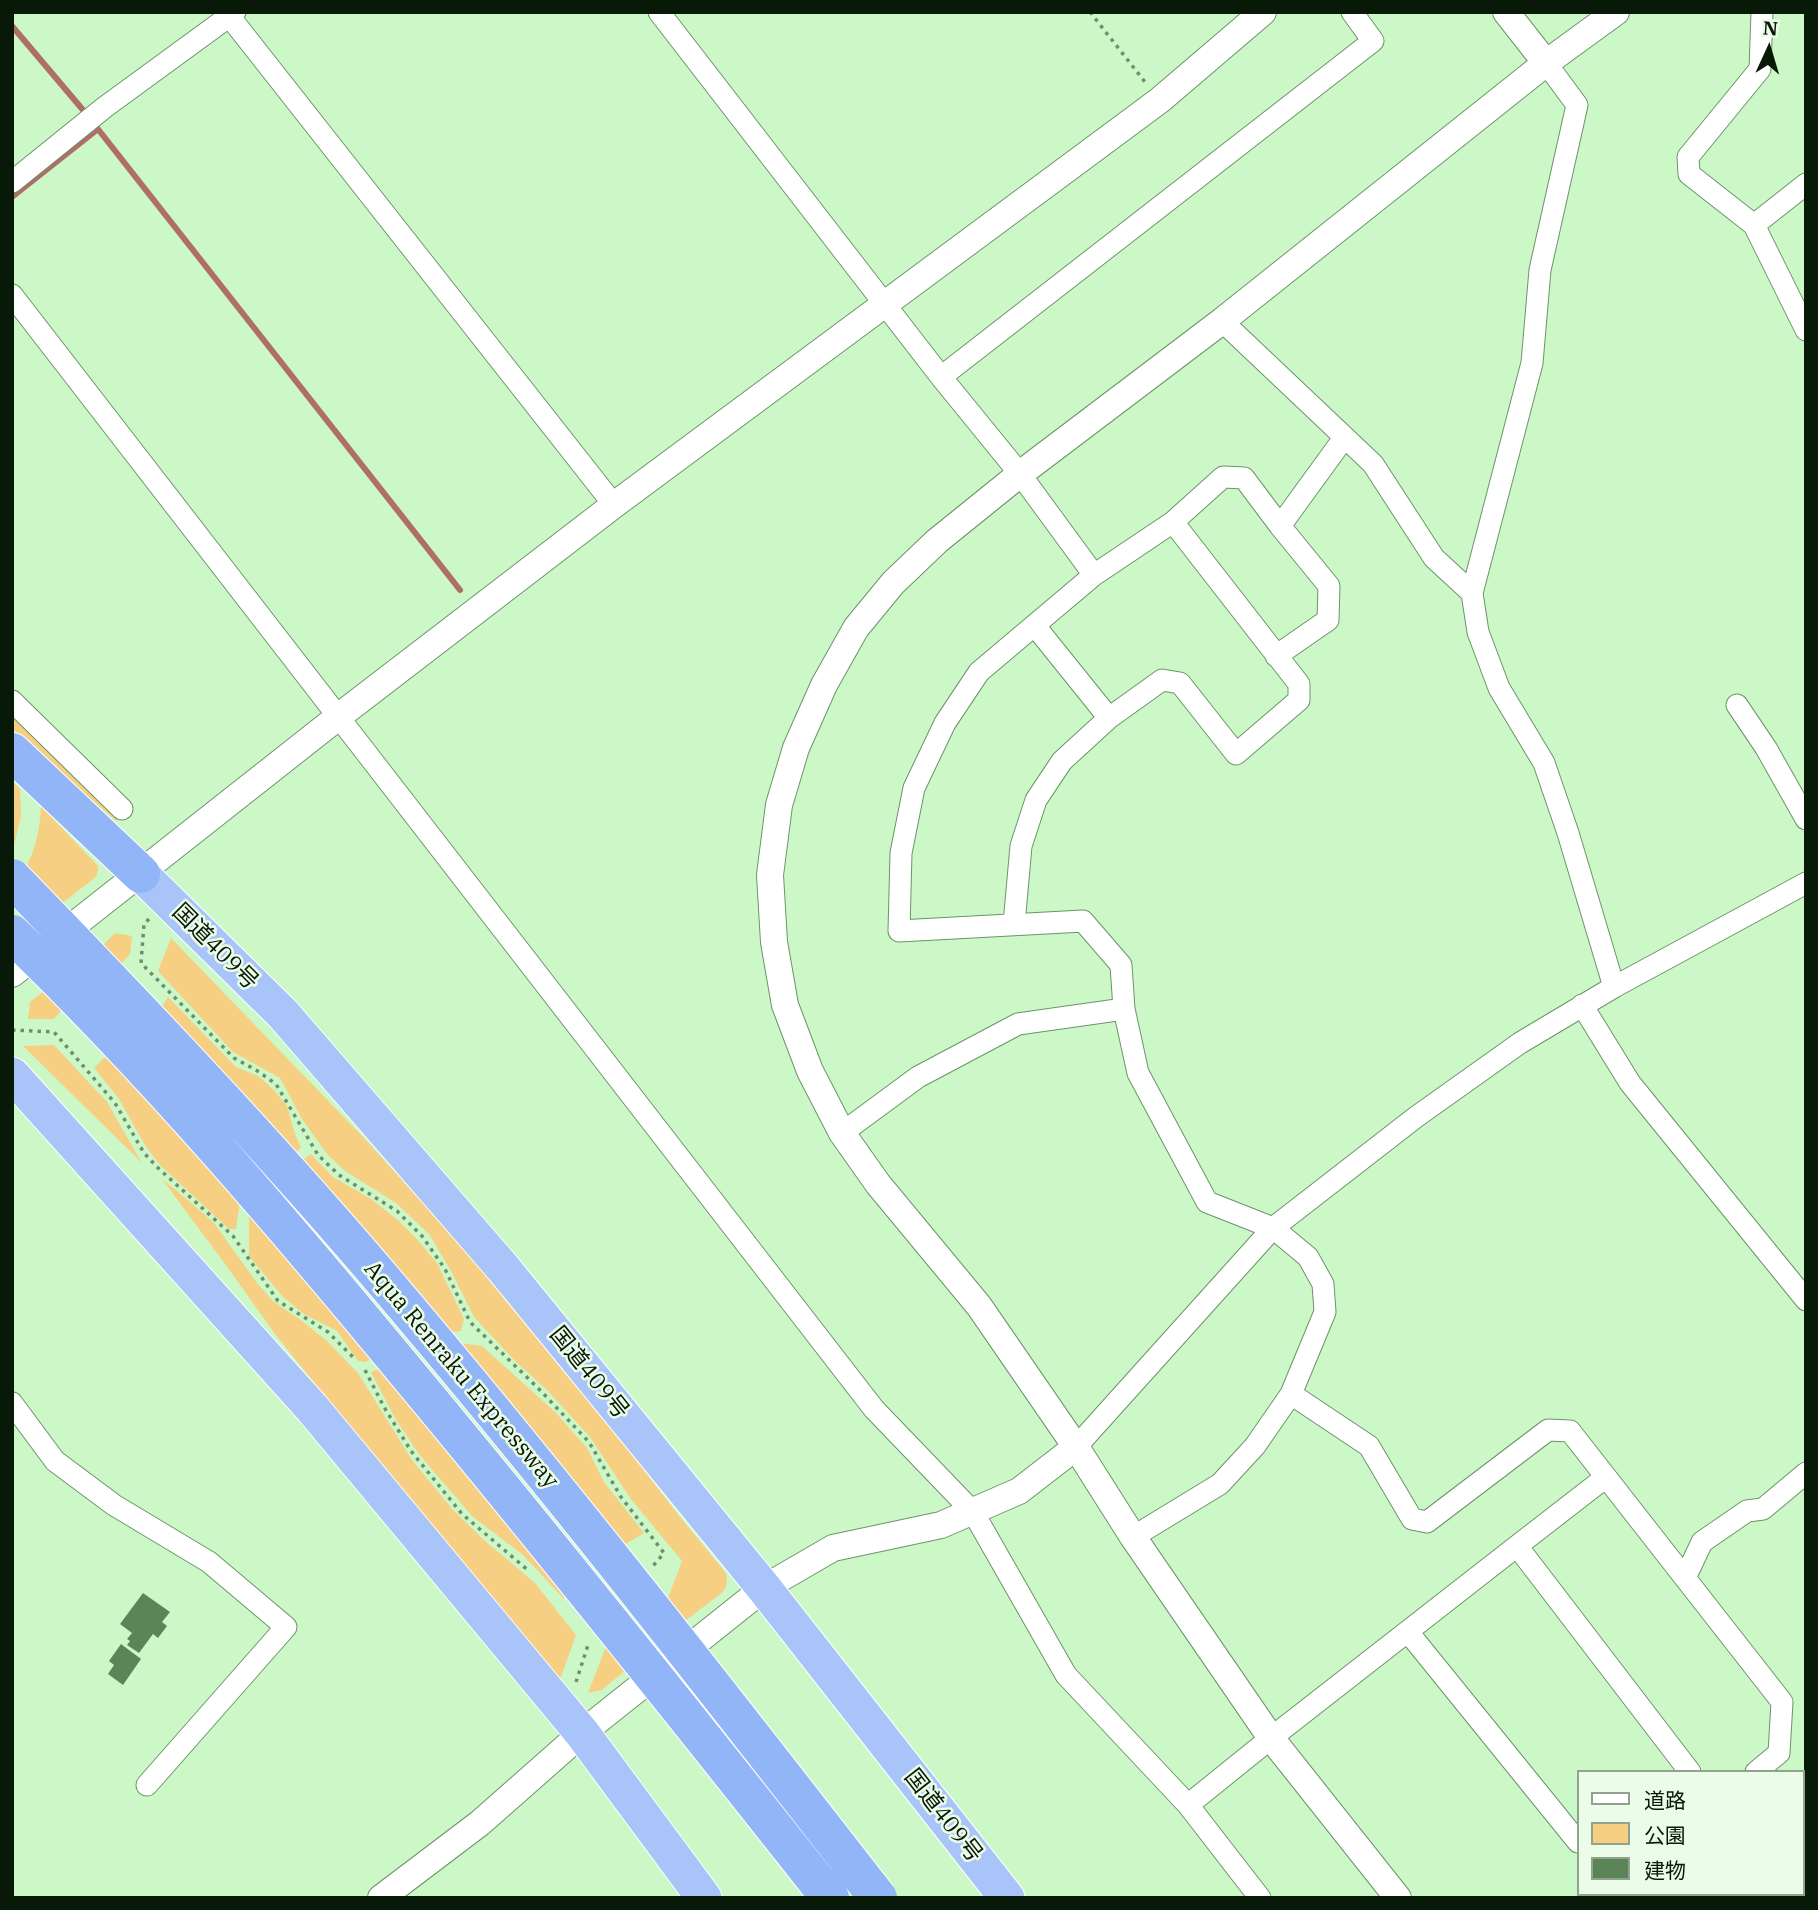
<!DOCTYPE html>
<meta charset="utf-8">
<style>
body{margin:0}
#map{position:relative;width:1818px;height:1910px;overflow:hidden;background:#ccf8c8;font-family:"IBM Plex Serif","Noto Sans JP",serif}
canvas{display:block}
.frame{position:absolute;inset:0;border:14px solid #091908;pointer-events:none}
.legend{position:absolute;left:1577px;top:1770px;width:228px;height:126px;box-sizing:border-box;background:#ebfde9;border:2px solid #91a28f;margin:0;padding:9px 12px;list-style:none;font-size:21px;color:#091908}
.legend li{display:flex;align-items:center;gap:14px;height:35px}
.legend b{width:35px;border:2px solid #91a28f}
.north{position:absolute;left:1734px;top:14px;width:70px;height:70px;-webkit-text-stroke:5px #ebfde9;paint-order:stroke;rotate:4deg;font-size:19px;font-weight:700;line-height:28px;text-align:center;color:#091908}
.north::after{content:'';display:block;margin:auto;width:24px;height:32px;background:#091908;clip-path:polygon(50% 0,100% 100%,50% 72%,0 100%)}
</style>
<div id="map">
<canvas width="1818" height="1910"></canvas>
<div class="frame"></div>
<ul class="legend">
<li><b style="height:9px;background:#fff"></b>道路</li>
<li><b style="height:19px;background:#f7cf83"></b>公園</li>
<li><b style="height:19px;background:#5c8459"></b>建物</li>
</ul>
<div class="north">N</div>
</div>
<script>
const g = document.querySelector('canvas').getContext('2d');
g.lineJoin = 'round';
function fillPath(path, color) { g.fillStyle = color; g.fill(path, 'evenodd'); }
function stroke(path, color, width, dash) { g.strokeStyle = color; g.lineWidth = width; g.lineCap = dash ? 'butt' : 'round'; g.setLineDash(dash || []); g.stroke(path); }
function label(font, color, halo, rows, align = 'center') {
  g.font = font + ' "IBM Plex Serif","Noto Sans JP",serif'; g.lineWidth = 5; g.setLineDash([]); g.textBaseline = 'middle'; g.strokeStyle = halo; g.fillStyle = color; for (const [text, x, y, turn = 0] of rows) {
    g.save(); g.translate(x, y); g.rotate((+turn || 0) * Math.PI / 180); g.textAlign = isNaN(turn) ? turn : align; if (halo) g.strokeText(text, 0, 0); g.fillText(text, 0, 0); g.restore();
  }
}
const green = new Path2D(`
 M12,704L121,815L116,821L33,749L12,728Z
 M12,781L20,789L21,816L12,854Z
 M41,806L98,866V871L96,877L61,904L26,868C36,847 40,829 41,806Z
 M115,933L132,936L130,954L121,964L103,945Z
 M171,938L365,1139L480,1266L585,1392L676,1512L726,1573L727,1584L723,1592L685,1621L668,1598L682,1561L630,1498L590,1437L547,1390L516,1362L474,1317L451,1271L429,1234L396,1203L345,1171L327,1154L302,1119L280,1078L233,1052L158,971Z
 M44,991L62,1010L54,1019H28L30,1002Z
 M168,997L236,1067L258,1076L275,1091L287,1106L295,1134L301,1147L296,1153L162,1006Z
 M54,1045L107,1102L142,1163L23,1046Z
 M105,1057L130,1081L240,1202L236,1229H229L160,1165L146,1147L119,1099L94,1068Z
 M311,1154L333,1177L371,1199L399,1221L416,1238L437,1263L464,1319L461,1331L450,1332L303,1160Z
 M162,1179L176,1190L214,1223L257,1283L273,1301L302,1321L327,1341L358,1373L412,1460L453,1510L484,1540L535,1583L576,1635L561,1677L552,1679L275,1334L228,1268Z
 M249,1210L375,1358L365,1362L358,1361L337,1331L304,1314L283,1297L249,1256Z
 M458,1343L482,1346L555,1412L587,1448L604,1482L644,1533L624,1545Z
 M382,1368L568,1596L563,1598L523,1555L472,1516L418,1453L395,1418L371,1372Z
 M607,1644L627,1669L602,1690L588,1693Z`);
const stream = new Path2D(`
 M12,26L83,110L460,590
 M12,197L98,129`);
const building = new Path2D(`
 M143,1593L170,1612L162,1622L167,1626L158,1638L153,1634L139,1653L127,1645L130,1641L127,1639L132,1633L120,1624Z
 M121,1644L141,1659L123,1685L108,1674L114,1665L109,1661Z`);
const path = new Path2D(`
 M1090,12L1145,82
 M149,919L144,924L141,963L234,1058L256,1070L276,1084L318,1155L339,1175L397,1211L422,1236L445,1269L470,1322L538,1388L589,1442L621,1497L664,1553L653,1566
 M12,1030L54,1032L115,1103L144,1153L157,1167L233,1236L278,1301L328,1332L353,1357
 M365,1370L384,1407L411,1451L462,1514L529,1571
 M576,1682L589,1642`);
const minor = new Path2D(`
 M226,12L614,505
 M659,12L941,377L1020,474L1094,575
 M1762,12L1760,69L1688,157L1689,174L1754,225L1806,330
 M1546,63L1577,105L1540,270L1532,363L1472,593L1478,632L1499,688L1544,763L1568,833L1614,987
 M12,182L105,107L235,12
 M1754,225L1806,184
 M12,295L874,1409L973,1512L1066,1675L1188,1805L1260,1898
 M1222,321L1373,464L1434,558L1472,593
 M941,377L1373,41L1352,12
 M1035,626L1109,718
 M1276,656L1328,620L1329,586L1280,526L1344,438
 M12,701L122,809
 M1737,705L1766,748L1806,819
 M1014,924L1021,846L1036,800L1062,761L1109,718L1162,680L1180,683L1236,754L1299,700V684L1173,522
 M1582,1005L1630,1083L1806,1300
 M842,1133L918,1077L1018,1024L1124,1009
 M1291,1394L1369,1446L1412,1519L1427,1522L1548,1430L1570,1431L1782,1702L1779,1753L1756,1772
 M12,1403L55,1461L114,1505L209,1562L286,1627L147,1785
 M1076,1447L1273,1228L1416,1117L1520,1043L1614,987L1806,883
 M1133,1537L1220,1484L1255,1446L1291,1394L1325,1312L1323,1284L1308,1257L1273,1228L1207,1202L1138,1073L1124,1009L1121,965L1083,921L899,931L901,853L914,788L945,723L979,672L1094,575L1173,522L1223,477L1244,478L1280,526
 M1517,1546L1606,1477
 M1685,1578L1702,1542L1747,1511L1763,1509L1806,1473
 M1408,1632L1578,1842
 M1188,1805L1271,1738L1517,1546L1690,1772
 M1620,1894L1622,1898`);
const tertiary = new Path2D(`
 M1506,12L1546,63
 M12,974L338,717L614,505L1160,100L1263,12
 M381,1898L480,1823L582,1733L764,1588L833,1548L941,1525L1019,1491L1076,1447
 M1398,1898L1271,1738L1133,1537L1076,1447L979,1306L878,1184L842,1133L810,1071L785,1005L774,942L770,875L779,805L796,748L824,685L856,628L893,583L937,541L1020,474L1222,321L1546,63L1616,12`);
const trunk = new Path2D(`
 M141,874L283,1014L503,1268L764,1588L1007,1898
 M12,1075L312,1408L582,1733L704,1898`);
const motorway = new Path2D(`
 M12,752L141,874`);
const motorwayBridge = new Path2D(`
 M12,878C137,1007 261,1137 377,1273C550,1476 714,1687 878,1898
 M12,934C153,1070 283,1223 407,1373C551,1546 691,1722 830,1898`);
const streetNames = [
 ["国道409号",215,947,45],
 ["国道409号",589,1373,51],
 ["Aqua Renraku Expressway",461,1375,50],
 ["国道409号",943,1816,52]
];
fillPath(green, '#f7cf83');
stroke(stream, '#af6e66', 6);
fillPath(building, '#5c8459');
stroke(minor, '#6c9468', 23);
stroke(tertiary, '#6c9468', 28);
stroke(trunk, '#fff', 37);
stroke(motorway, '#fff', 40);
stroke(path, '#708e6d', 3.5, [3.5, 5]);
stroke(minor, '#fff', 21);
stroke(tertiary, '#fff', 26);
stroke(trunk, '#a8c4f8', 35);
stroke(motorway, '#92b5f7', 38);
stroke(motorwayBridge, '#fff', 40, []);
stroke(motorwayBridge, '#92b5f7', 38);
label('23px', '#091908', '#ebfde9', streetNames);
</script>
